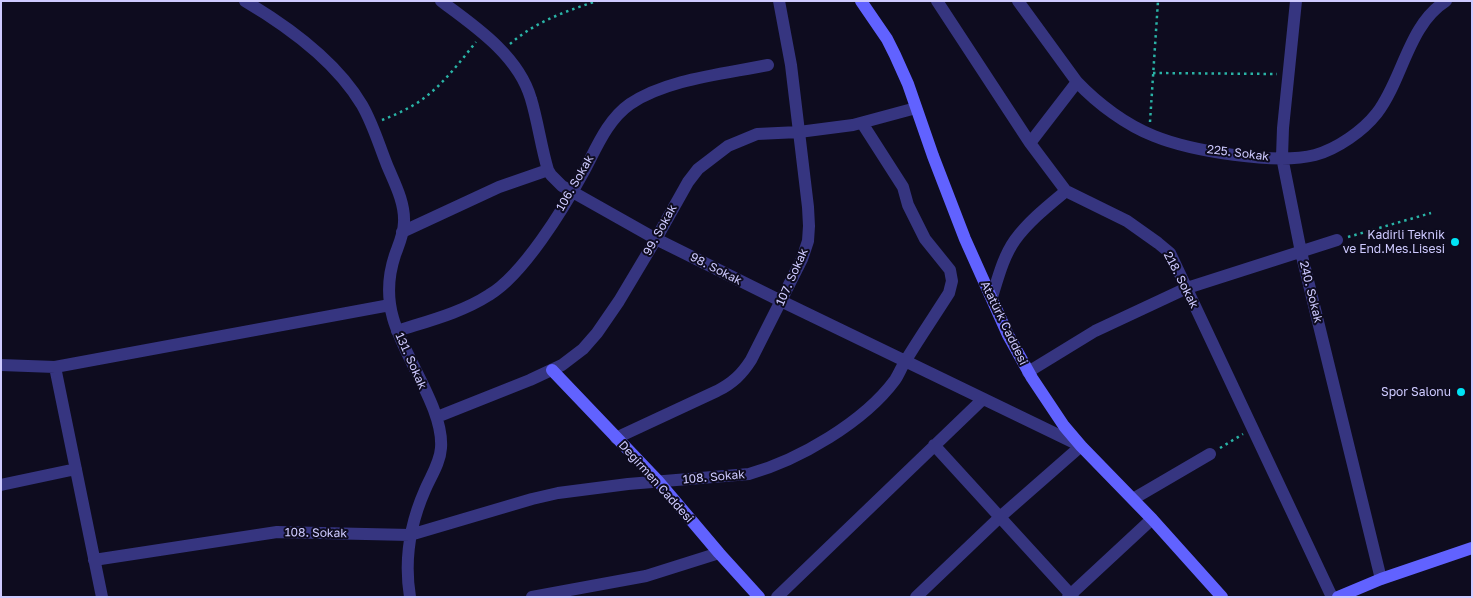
<!DOCTYPE html>
<meta charset="utf-8">
<style>
body{margin:0}
#map{position:relative;width:1473px;height:598px;overflow:hidden;background:#0e0c1f;font-family:"Golos Text",sans-serif}
canvas{display:block}
.frame{position:absolute;inset:0;border:2px solid #cecaff;pointer-events:none}
</style>
<div id="map">
<canvas width="1473" height="598"></canvas>
<div class="frame"></div>
</div>
<script>
const g = document.querySelector('canvas').getContext('2d');
g.lineJoin = 'round';
function stroke(path, color, width, dash) { g.strokeStyle = color; g.lineWidth = width; g.lineCap = dash ? 'butt' : 'round'; g.setLineDash(dash || []); g.stroke(path); }
function label(font, color, halo, rows, align = 'center') {
  g.font = font + ' "Golos Text",sans-serif'; g.lineWidth = 4; g.setLineDash([]); g.textBaseline = 'middle'; g.strokeStyle = halo; g.fillStyle = color; for (const [text, x, y, turn = 0] of rows) {
    g.save(); g.translate(x, y); g.rotate((+turn || 0) * Math.PI / 180); g.textAlign = isNaN(turn) ? turn : align; if (halo) g.strokeText(text, 0, 0); g.fillText(text, 0, 0); g.restore();
  }
}
const path = new Path2D(`
 M510,44C535,22 566,11 597,1
 M1153,73L1277,74
 M382,120C395,115 408,109 420,101C442,86 459,63 476,42
 M1150,122L1158,1
 M1348,237L1431,213
 M1220,448L1243,434`);
const street = new Path2D(`
 M245,1C289,27 336,61 362,105C373,124 379,145 387,165C394,182 405,202 404,222C404,233 399,244 395,255C388,276 387,297 393,318C404,358 444,409 441,448C440,463 431,476 425,490C410,524 404,560 410,597
 M441,1C475,26 519,56 531,99C538,122 541,147 548,170L551,175L562,186L656,239L781,301L1081,446L1000,517L916,597
 M937,1L1030,143L1066,191L1127,221L1158,243L1170,253L1332,597
 M1018,1L1077,82C1098,104 1126,125 1154,136C1191,151 1276,165 1315,155C1337,149 1363,131 1377,113C1403,79 1408,25 1446,1
 M1296,1L1283,128L1282,157L1301,252L1381,579
 M1030,143L1077,82
 M402,232L499,187L548,170
 M992,297C998,278 1003,257 1015,240C1029,221 1048,206 1066,191
 M397,331C428,321 461,313 489,295C523,275 564,208 583,173C596,149 607,120 630,104C667,79 724,74 768,65
 M1,365L55,367L390,305
 M55,367L102,597
 M1028,372L1095,331L1187,288L1337,240
 M437,417L530,380L562,365L583,349L597,333L619,301L656,239L688,182L698,169L728,146L757,134L799,132L853,125L916,108
 M616,438L717,391C733,383 742,374 751,360L802,259L808,241L809,226L808,207L791,65L779,1
 M934,445L1073,597
 M1,485L76,469
 M1133,499L1210,454
 M94,560L277,532L410,535L532,499L558,493L628,484L749,474C799,460 864,422 895,380C899,374 902,366 906,360C920,337 935,315 949,293L952,281L950,270L925,239L908,205L903,187L862,123
 M532,597L646,576L719,553
 M777,597L983,399
 M1068,597L1152,519`);
const secondary = new Path2D(`
 M861,1L887,39L895,55L908,84L933,156L965,239L1008,335L1032,378L1064,426L1081,446L1152,519L1222,597
 M552,370L658,481L719,553L759,597
 M1338,597L1381,579L1472,548`);
const markers = [
 [1455,242,5,"#00e4f5"],
 [1461,392,5,"#00e4f5"]
];
const streetNames = [
 ["225. Sokak",1238,153,7],
 ["106. Sokak",575,183,-60],
 ["99. Sokak",660,230,-61],
 ["98. Sokak",716,269,27],
 ["107. Sokak",792,277,-66],
 ["218. Sokak",1181,280,63],
 ["240. Sokak",1311,292,76],
 ["Atatürk Caddesi",1004,323,64],
 ["131. Sokak",411,361,66],
 ["108. Sokak",714,477,-5],
 ["Değirmen Caddesi",656,482,48],
 ["108. Sokak",316,533,1]
];
const poiNames = [
 ["Kadirli Teknik",1445,235],
 ["ve End.Mes.Lisesi",1445,249],
 ["Spor Salonu",1451,392]
];
stroke(path, '#2ab3a6', 2.5, [2.5, 4]);
stroke(street, '#363580', 12);
stroke(secondary, '#6162ff', 12);
for (const [x, y, r, color] of markers) { const dot = new Path2D(); dot.arc(x, y, r, 0, 2 * Math.PI); g.fillStyle = color; g.fill(dot); stroke(dot, '#0e0c1f', 2); }
label('12px', '#cecaff', '#0e0c1f', streetNames);
label('12px', '#cecaff', '#0e0c1f', poiNames, 'right');
</script>
